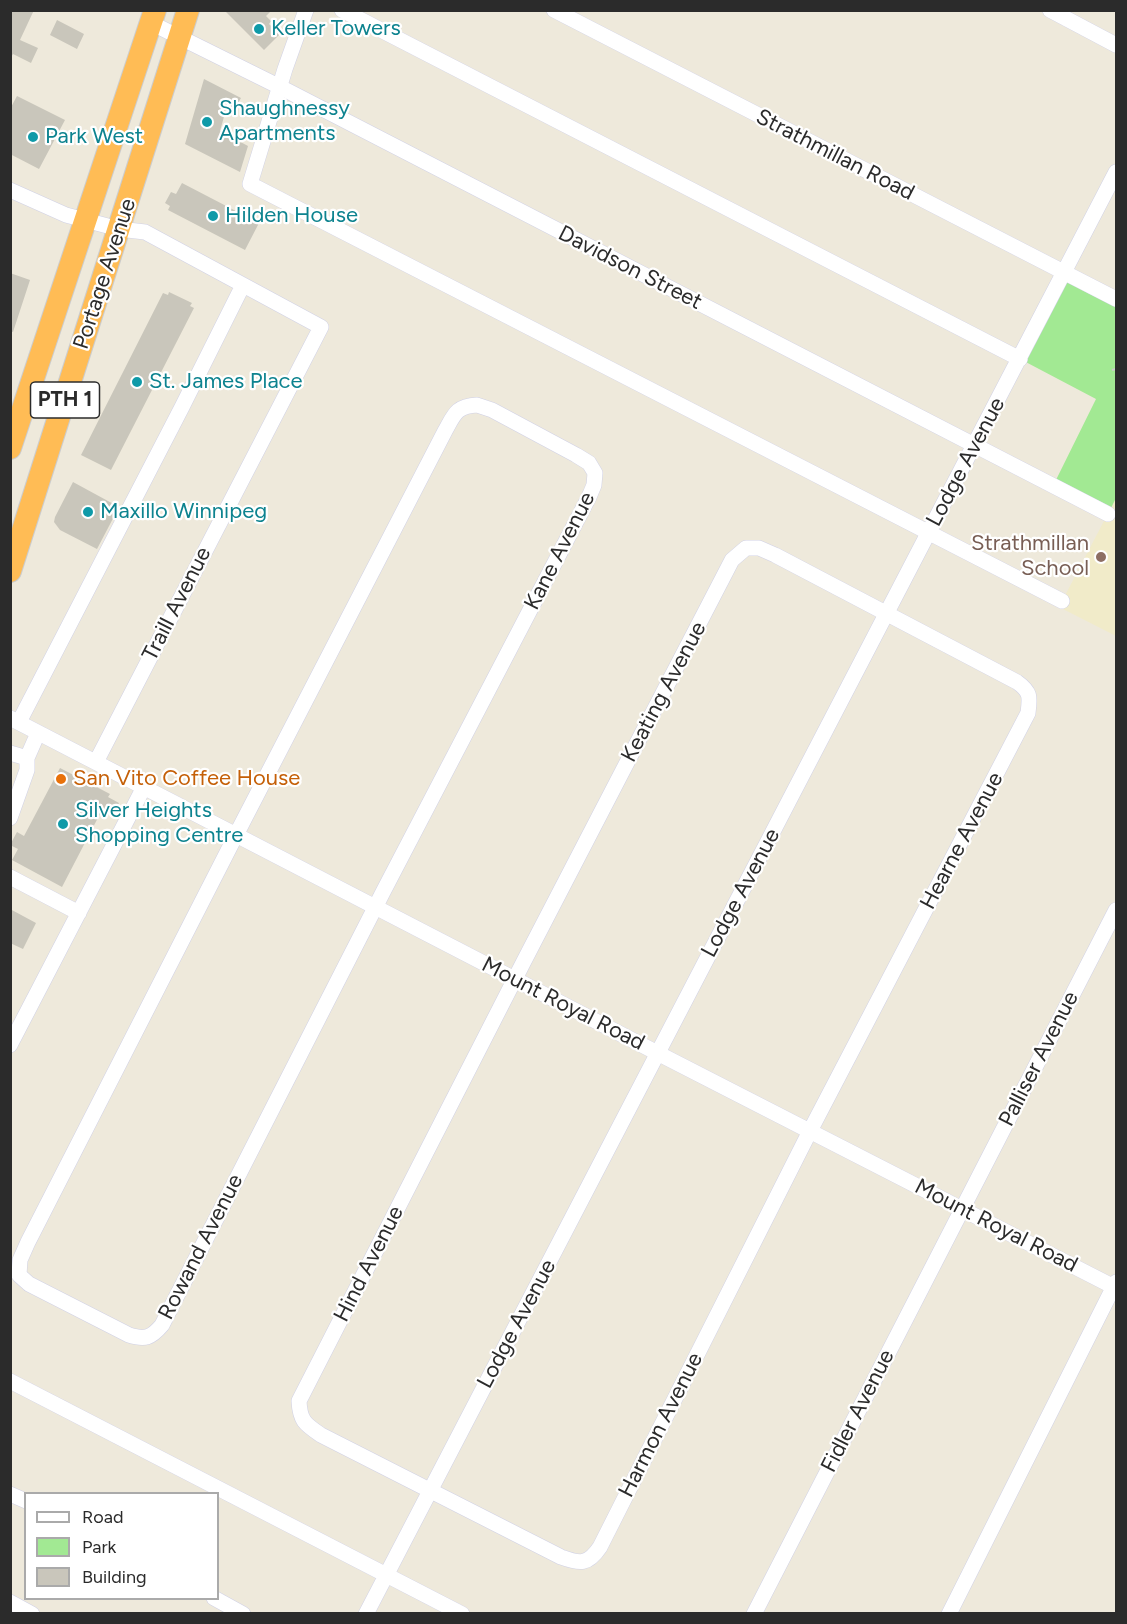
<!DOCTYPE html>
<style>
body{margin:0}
#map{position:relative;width:1127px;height:1624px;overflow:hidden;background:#eee9db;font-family:Figtree,sans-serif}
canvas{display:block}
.frame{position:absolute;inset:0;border:12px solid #2b2b2b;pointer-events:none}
.legend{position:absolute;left:24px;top:1492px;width:195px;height:108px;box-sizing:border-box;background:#fff;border:2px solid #aaa;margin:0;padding:8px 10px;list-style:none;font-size:18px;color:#2b2b2b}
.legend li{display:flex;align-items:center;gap:12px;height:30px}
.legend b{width:30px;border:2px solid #aaa}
</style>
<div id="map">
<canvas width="1127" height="1624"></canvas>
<div class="frame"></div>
<ul class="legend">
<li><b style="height:8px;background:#fff"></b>Road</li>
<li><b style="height:16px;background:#a2e993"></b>Park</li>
<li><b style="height:16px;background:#c9c6bb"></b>Building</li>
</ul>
</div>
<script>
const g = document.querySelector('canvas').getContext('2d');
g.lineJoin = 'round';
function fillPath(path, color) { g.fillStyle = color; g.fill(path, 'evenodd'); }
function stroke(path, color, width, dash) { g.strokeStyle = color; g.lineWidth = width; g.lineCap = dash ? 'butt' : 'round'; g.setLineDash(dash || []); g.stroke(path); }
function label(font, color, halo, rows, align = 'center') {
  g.font = font + ' Figtree,sans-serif'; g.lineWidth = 4.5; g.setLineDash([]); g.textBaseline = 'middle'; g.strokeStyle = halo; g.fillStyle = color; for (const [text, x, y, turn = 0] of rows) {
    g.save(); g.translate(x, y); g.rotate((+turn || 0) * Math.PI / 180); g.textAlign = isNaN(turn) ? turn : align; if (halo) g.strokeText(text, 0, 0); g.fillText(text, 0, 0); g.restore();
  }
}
const education = new Path2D(`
 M1116,498V636L1059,607Z`);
const green = new Path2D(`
 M1064,273L1116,299V498L1108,514L1053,486L1096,399L1020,359Z`);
const building = new Path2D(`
 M10,10H34L20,40L38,48L31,63L13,54L10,59Z
 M224,10H272L266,16L271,21L269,24L280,34L264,50Z
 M57,20L84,34L77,49L50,35Z
 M204,79L241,98L234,110L227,106L220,131L248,146L240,172L185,144Z
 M17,96L65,120L39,169L10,154V109Z
 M182,183L259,223L245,250L168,210L170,206L165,203L171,192L176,194Z
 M10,273L30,280L13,332L10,331Z
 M169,292L192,303L190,306L194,308L111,470L81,455L163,293L168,295Z
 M73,482L119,507L97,549L60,530L54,522L55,517Z
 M60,768L110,794L108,797L119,803L112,815L102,810L62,887L12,860L18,849L10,845L17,832L24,836Z
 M10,909L36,923L23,949L10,943Z`);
const path = new Path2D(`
 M1112,370L1116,369`);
const minor = new Path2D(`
 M306,10L285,69L250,184L1062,601
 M342,10L1020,359
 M554,10L1116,299
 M1050,10L1116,45
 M151,23L280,87L1108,514
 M10,190L66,215L119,229L145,232L321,327L96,762
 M477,405L492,410L576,455L589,463L595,473L594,485L589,497L383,892L162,1325C151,1338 145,1340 129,1335L29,1284L19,1275L20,1260L28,1242L236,835L445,431C454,415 456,406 477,405Z
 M746,548H759L775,555L1017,682C1031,692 1030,697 1028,713L810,1131L600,1547C588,1565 580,1564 561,1557L321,1435C305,1424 300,1421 299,1401L523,963L732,560Z
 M10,718L669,1059L1116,1288
 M19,722L182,407L243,285
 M10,753L27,758L38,733
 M10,818L27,770V758
 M10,877L79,913
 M10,1045L144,787
 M10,1381L462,1614
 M10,1494L26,1501
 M214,1598L243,1614
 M10,1602L32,1614
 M366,1614L1116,172
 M754,1614L1116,910
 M949,1614L1116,1282`);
const highway = new Path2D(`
 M10,448L155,10
 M10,571L188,10`);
const markers = [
 [259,29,6,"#0f9aa8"],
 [207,122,6,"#0f9aa8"],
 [33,137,6,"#0f9aa8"],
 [213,216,6,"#0f9aa8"],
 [137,382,6,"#0f9aa8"],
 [88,512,6,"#0f9aa8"],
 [1101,557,6,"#8d6e63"],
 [61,779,6,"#e8710a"],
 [63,824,6,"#0f9aa8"]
];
const shields = [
 [65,400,69]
];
const shieldNames = [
 ["PTH 1",65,400]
];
const cultureNames = [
 ["Keller Towers",271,29],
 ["Shaughnessy",219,109],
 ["Apartments",219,134],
 ["Park West",45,137],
 ["Hilden House",225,216],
 ["St. James Place",149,382],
 ["Maxillo Winnipeg",100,512],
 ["Silver Heights",75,811],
 ["Shopping Centre",75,836]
];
const streetNames = [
 ["Strathmillan Road",835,155,27],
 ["Davidson Street",630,268,27],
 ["Portage Avenue",105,274,-72],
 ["Lodge Avenue",966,462,-62],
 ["Kane Avenue",560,551,-63],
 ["Traill Avenue",177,604,-63],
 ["Keating Avenue",664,692,-62],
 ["Hearne Avenue",962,841,-62],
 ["Lodge Avenue",741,893,-62],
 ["Mount Royal Road",563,1004,27],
 ["Palliser Avenue",1039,1059,-63],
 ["Mount Royal Road",996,1226,27],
 ["Rowand Avenue",201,1247,-63],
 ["Hind Avenue",369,1264,-63],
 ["Lodge Avenue",517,1324,-62],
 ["Fidler Avenue",858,1411,-63],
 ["Harmon Avenue",661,1425,-63]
];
const educationNames = [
 ["Strathmillan",1089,544],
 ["School",1089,569]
];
const foodNames = [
 ["San Vito Coffee House",73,779]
];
fillPath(education, '#f1ebc9');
fillPath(green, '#a2e993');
fillPath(building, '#c9c6bb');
stroke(minor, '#d0d1e5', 16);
stroke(highway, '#ccc', 24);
stroke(path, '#ccc', 2, [4.5, 3]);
stroke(minor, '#fff', 15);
stroke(highway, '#ffbc55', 22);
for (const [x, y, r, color] of markers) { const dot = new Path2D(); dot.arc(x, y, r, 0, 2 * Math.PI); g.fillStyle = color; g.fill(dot); stroke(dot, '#fff', 2); }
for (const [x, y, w] of shields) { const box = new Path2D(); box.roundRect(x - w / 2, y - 18, w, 36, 4.5); g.fillStyle = '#fff'; g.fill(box); stroke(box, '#2b2b2b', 1.5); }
label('bold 21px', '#2b2b2b', null, shieldNames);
label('22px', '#0d838f', '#fff', cultureNames, 'left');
label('22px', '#2b2b2b', '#fff', streetNames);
label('22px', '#785e54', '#fff', educationNames, 'right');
label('22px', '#c56008', '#fff', foodNames, 'left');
</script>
